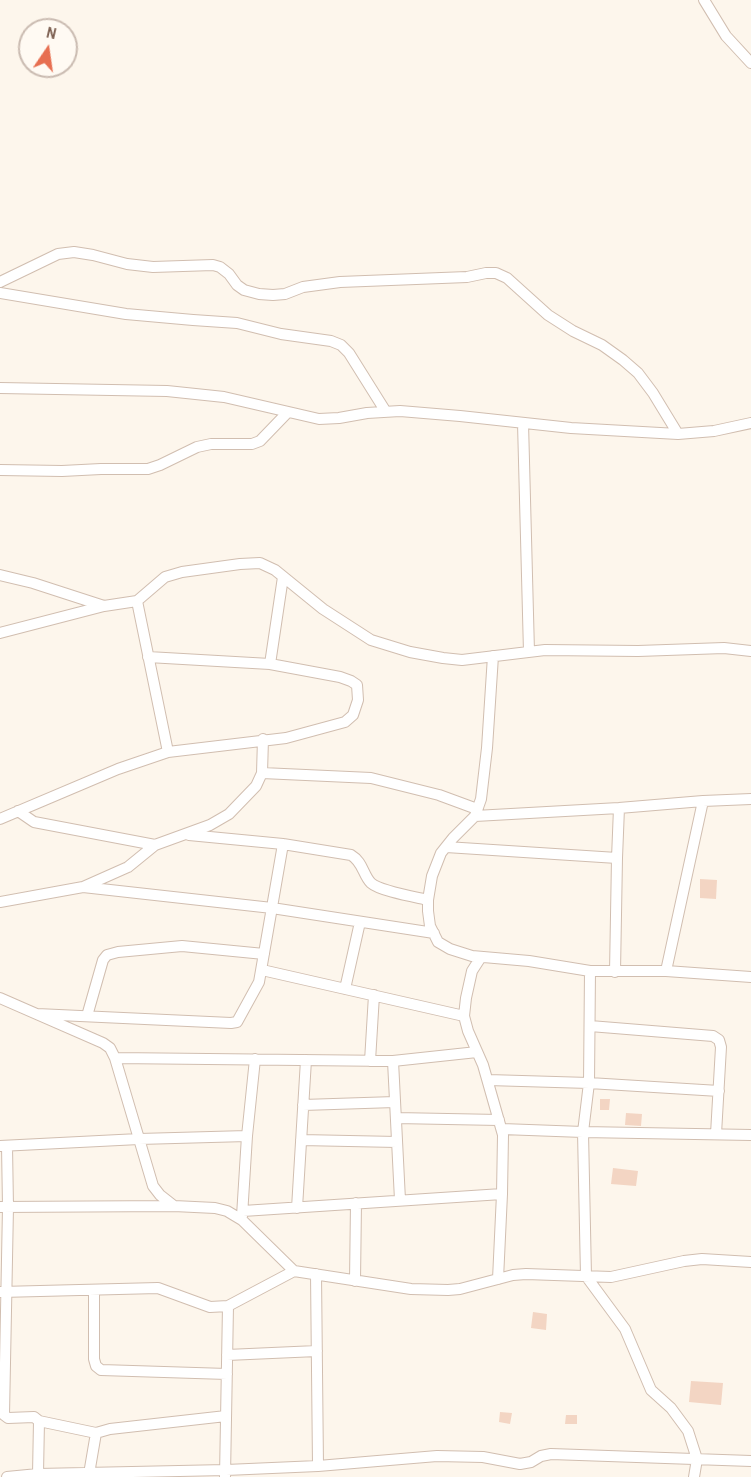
<!DOCTYPE html>
<style>
body{margin:0}
#map{position:relative;width:751px;height:1477px;overflow:hidden;background:#fdf6ec;font-family:"Archivo Narrow",sans-serif}
canvas{display:block}
.north{position:absolute;left:18px;top:18px;width:60px;height:60px;box-sizing:border-box;background:#fffaf3;border:2px solid #cabbb1;border-radius:50%;rotate:13deg;font-size:16px;font-weight:700;line-height:24px;text-align:center;color:#7a5c4d}
.north::after{content:'';display:block;margin:auto;width:21px;height:27px;background:#e76f51;clip-path:polygon(50% 0,100% 100%,50% 72%,0 100%)}
</style>
<div id="map">
<canvas width="751" height="1477"></canvas>
<div class="north">N</div>
</div>
<script>
const g = document.querySelector('canvas').getContext('2d');
g.lineJoin = 'round';
function fillPath(path, color) { g.fillStyle = color; g.fill(path, 'evenodd'); }
function stroke(path, color, width, dash) { g.strokeStyle = color; g.lineWidth = width; g.lineCap = dash ? 'butt' : 'round'; g.setLineDash(dash || []); g.stroke(path); }
const building = new Path2D(`
 M700,879L717,880L716,899L700,898Z
 M600,1099H610L609,1110H600Z
 M626,1113L642,1114L641,1126L625,1125Z
 M613,1168L638,1171L636,1186L611,1184Z
 M533,1312L547,1314L546,1330L531,1328Z
 M691,1381L723,1383L721,1405L689,1402Z
 M500,1412L512,1413L510,1424L499,1422Z
 M566,1415H577V1424H565Z`);
const street = new Path2D(`
 M704,0L726,36L751,63
 M0,282L58,254L74,252L93,255L127,264L153,267L213,265L220,267L229,274L237,285L244,290L259,294L273,295L285,294L303,287L340,282L467,277L486,273H496L507,278L548,315L573,331L602,345L623,360L638,373L653,393L678,434
 M0,293L126,314L193,320L237,323L281,334L331,341L341,345L349,353L386,412
 M0,388L167,391L224,397L319,419L339,418L367,413L400,411L460,416L571,428L678,434L714,431L751,423
 M523,423L529,652
 M0,470L62,471L101,469H148L160,465L197,447L211,444H252L260,441L287,413
 M0,575L33,583L104,606L137,601L165,577L182,572L240,564L260,563L275,570L323,609L371,640L410,652L443,658L462,660L545,650L638,651L724,648L751,651
 M137,601L168,752
 M0,633L104,606
 M493,656L487,748L481,799L475,816L453,838L441,853L432,876L428,900V911L430,926L438,942L450,949L472,956L529,961L590,971H666L751,977
 M270,664L283,577
 M262,773L371,778L439,795L477,809
 M18,811L34,822L155,845
 M475,816L619,808L703,801L751,799
 M0,819L118,769L168,752L286,738L345,722L353,715L358,700L357,685L351,681L340,677L270,664L148,657
 M189,835L283,844L351,855C363,862 363,875 371,883C380,891 415,897 428,900
 M446,847L617,858
 M83,887L272,908L434,933
 M0,902L83,887L128,867L155,845L210,825L229,814L256,786L262,773L263,739
 M481,957L472,971L466,998L464,1016L468,1031L483,1065L503,1135L502,1194L498,1279
 M262,970L464,1016
 M590,971L589,1083L583,1132L586,1276L625,1329L651,1390L671,1408L688,1431L697,1459L694,1477
 M666,971L703,801
 M615,972L617,858L619,808
 M345,989L360,922
 M0,998L103,1043L110,1048L115,1058L153,1186L160,1195L174,1206
 M37,1014L231,1023L237,1022L259,982L283,844
 M87,1016L103,960L107,955L118,952L182,946L264,954
 M590,1026L713,1036L719,1040L721,1047L716,1134
 M115,1058L393,1061L477,1052
 M370,1061L374,995
 M393,1061L400,1200
 M488,1080L589,1083L719,1091
 M303,1105L395,1102
 M396,1118L499,1120
 M502,1129L583,1132L751,1135
 M301,1140L397,1142
 M0,1146L139,1139L247,1136
 M7,1146L8,1207L4,1415L8,1418L34,1417L39,1421L96,1433L110,1429L226,1416
 M0,1207L174,1206L215,1208L227,1211L242,1220L294,1271L411,1289L448,1290L460,1289L513,1275L526,1274L611,1277L684,1261L702,1259L751,1262
 M297,1208L306,1060
 M243,1211L502,1194
 M242,1216L247,1136L255,1059
 M316,1274L318,1466
 M355,1281L356,1203
 M94,1290V1359L96,1366L101,1370L227,1374
 M1,1292L158,1288L210,1307L228,1306L294,1271
 M227,1355L317,1351
 M38,1474L39,1421
 M89,1474L96,1433
 M225,1476L228,1306
 M7,1477L38,1474L226,1470L318,1466L437,1456L483,1457L520,1464L531,1462L541,1456L551,1454L751,1461`);
fillPath(building, '#f3d5c3');
stroke(street, '#d1beb0', 12);
stroke(street, '#fff', 10);
</script>
